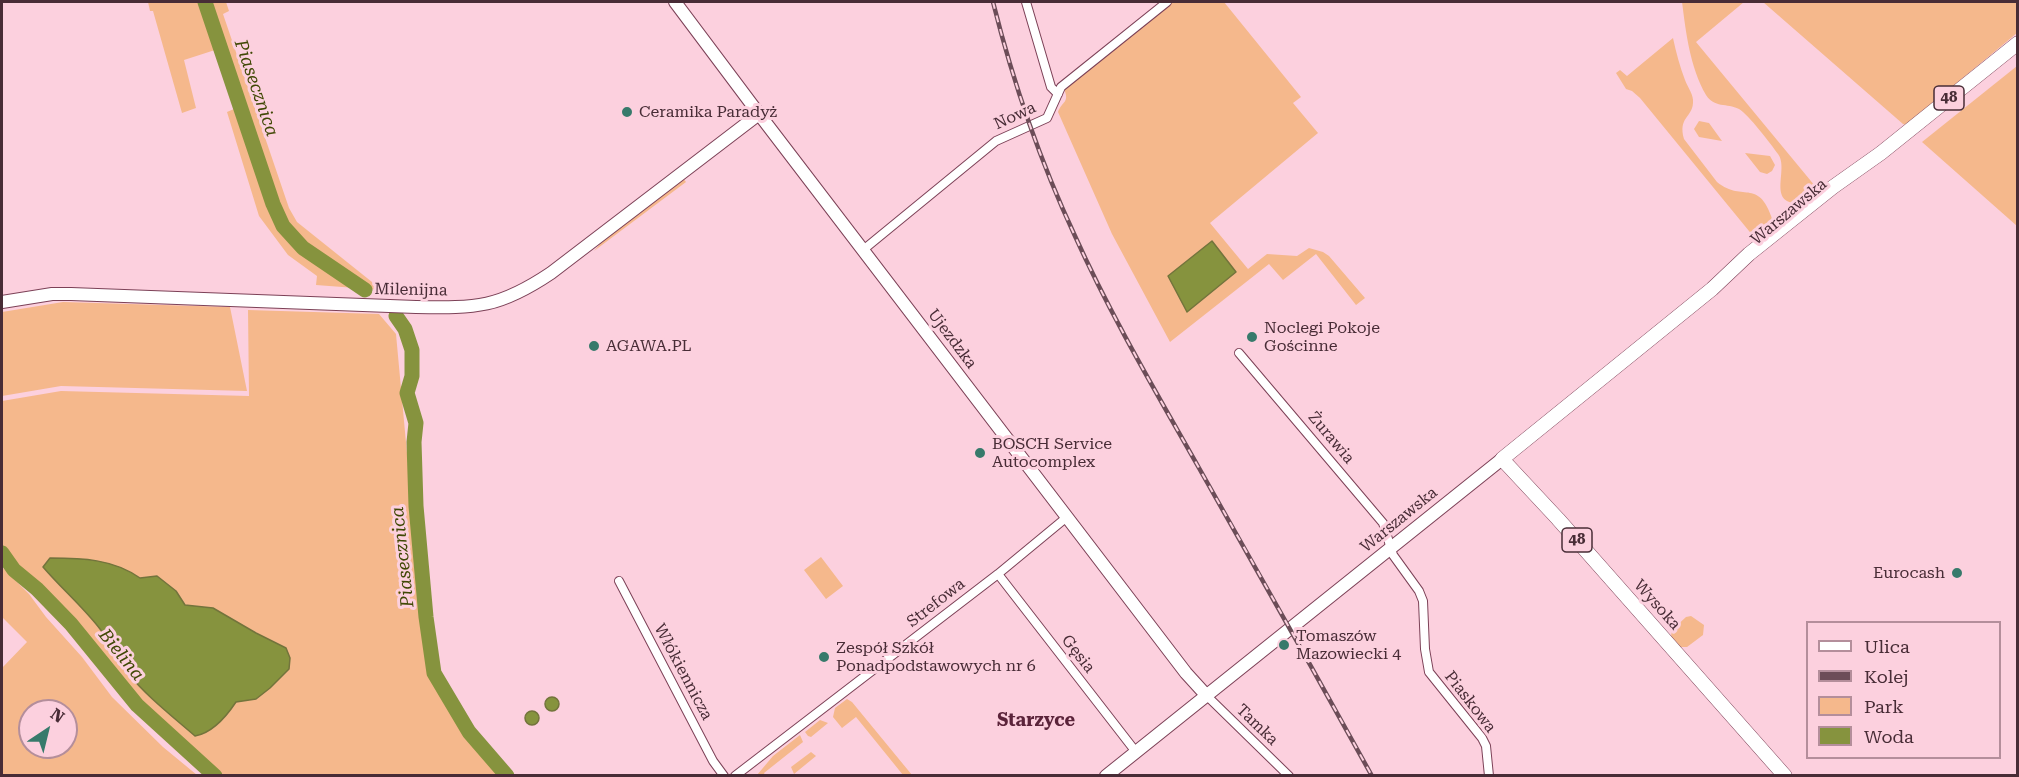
<!DOCTYPE html>
<meta charset="utf-8">
<style>
body{margin:0}
#map{position:relative;width:2019px;height:777px;overflow:hidden;background:#fcd0de;font-family:"Roboto Serif",serif}
canvas{display:block}
.frame{position:absolute;inset:0;border:3px solid #482c36;pointer-events:none}
.legend{position:absolute;left:1806px;top:621px;width:195px;height:138px;box-sizing:border-box;background:#fcd0de;border:2px solid #b48e9b;margin:0;padding:8px 10px;list-style:none;font-size:18px;color:#482c36}
.legend li{display:flex;align-items:center;gap:12px;height:30px}
.legend b{width:30px;border:2px solid #b48e9b}
.north{position:absolute;left:18px;top:699px;width:60px;height:60px;box-sizing:border-box;background:#fcd0de;border:2px solid #b48e9b;border-radius:50%;rotate:35deg;font-size:16px;font-weight:700;line-height:24px;text-align:center;color:#482c36}
.north::after{content:'';display:block;margin:auto;width:21px;height:27px;background:#377a6b;clip-path:polygon(50% 0,100% 100%,50% 72%,0 100%)}
</style>
<div id="map">
<canvas width="2019" height="777"></canvas>
<div class="frame"></div>
<ul class="legend">
<li><b style="height:8px;background:#fff"></b>Ulica</li>
<li><b style="height:8px;background:#6c4d58"></b>Kolej</li>
<li><b style="height:16px;background:#f5b88c"></b>Park</li>
<li><b style="height:16px;background:#86933e"></b>Woda</li>
</ul>
<div class="north">N</div>
</div>
<script>
const g = document.querySelector('canvas').getContext('2d');
g.lineJoin = 'round';
function fillPath(path, color) { g.fillStyle = color; g.fill(path, 'evenodd'); }
function stroke(path, color, width, dash) { g.strokeStyle = color; g.lineWidth = width; g.lineCap = dash ? 'butt' : 'round'; g.setLineDash(dash || []); g.stroke(path); }
function label(font, color, halo, rows, align = 'center') {
  g.font = font + ' "Roboto Serif",serif'; g.lineWidth = 6; g.setLineDash([]); g.textBaseline = 'middle'; g.strokeStyle = halo; g.fillStyle = color; for (const [text, x, y, turn = 0] of rows) {
    g.save(); g.translate(x, y); g.rotate((+turn || 0) * Math.PI / 180); g.textAlign = isNaN(turn) ? turn : align; if (halo) g.strokeText(text, 0, 0); g.fillText(text, 0, 0); g.restore();
  }
}
const green = new Path2D(`
 M148,2H226L229,11L223,14L289,208L297,222L382,290L316,285L317,276L288,255L259,216L227,112L234,109L215,50L184,60L196,108L182,113L153,11H150Z
 M1172,2H1224L1301,97L1293,103L1318,133L1210,223L1248,269L1267,254L1297,256L1309,248L1323,252L1329,256L1365,298L1356,305L1316,254L1283,280L1269,264L1170,342L1112,234L1058,112C1062,101 1070,103 1064,89Z
 M1682,2H1744L1696,42L1820,192L1804,203C1764,207 1790,170 1778,154C1771,144 1748,114 1739,109C1727,103 1714,108 1706,95C1690,67 1686,33 1682,2Z
 M1763,2H2017V33L1906,125L1903,124Z
 M1673,38C1676,52 1680,67 1685,80C1688,88 1694,95 1693,103C1692,118 1678,117 1684,139L1717,182C1744,204 1759,175 1774,224L1773,228L1758,242L1640,98L1632,91L1626,89L1616,73L1620,70L1627,76Z
 M2017,66V226L1922,142Z
 M1699,121L1709,123L1722,141L1699,137L1694,129Z
 M1745,153L1770,156L1775,165L1772,171L1767,174L1760,172Z
 M683,178L686,182L594,251L606,237Z
 M63,302L230,307L247,391L61,386L2,396V312Z
 M248,310L379,314L396,334L421,606L432,673L468,732L506,775H217L139,702L73,621L2,551V401L61,391L249,396Z
 M821,557L843,586L826,599L804,570Z
 M2,567L29,594L46,617L82,657L112,697L163,747L197,775H2V668L27,642L2,617ZM30,711H66V747H30Z
 M1691,616L1704,625L1703,635L1687,647H1680L1671,637L1672,630L1686,617Z
 M847,699L852,702L912,775H903L856,717L842,728L833,717L835,708Z
 M820,720L828,723L811,737L808,736L805,732Z
 M800,735L803,742L764,773L765,775H757L773,756Z
 M811,752L816,756L794,774L791,767Z`);
const water = new Path2D(`
 M1212,241L1236,272L1187,312L1168,276Z
 M50,558C82,558 113,559 140,578L157,576L176,591L185,605L213,608L256,633L286,648L290,658L289,669L270,688L256,699L236,702C226,717 212,733 195,736C172,716 146,696 127,672C116,659 111,642 100,629C83,607 61,588 43,567Z
 M545 704a7 7 0 1 1 14 0a7 7 0 1 1-14 0Z
 M525 718a7 7 0 1 1 14 0a7 7 0 1 1-14 0Z`);
const river = new Path2D(`
 M205,2L273,204L283,226L303,248L365,290
 M396,316L405,329L412,350V376L407,393L416,423L414,442L416,506L426,617L434,673L469,732L507,776
 M2,553L14,570L37,589L71,624L137,705L215,776`);
const street = new Path2D(`
 M1026,2L1051,87L1058,94
 M863,250L996,141L1047,118L1061,87L1167,2
 M1239,353L1383,523L1393,555L1419,591L1423,601L1425,649L1429,672L1482,738L1486,746L1489,776
 M998,574L1136,752
 M619,581L713,761L724,776
 M1206,695L1289,776
 M735,776L998,574L1067,517`);
const secondary = new Path2D(`
 M675,2L759,114L1186,673L1206,695
 M2,302L52,294H71L416,307C477,308 499,308 551,273L759,114
 M1106,776L1502,459`);
const primary = new Path2D(`
 M1785,776L1558,519L1502,459L1712,289L1749,254L1833,187L1881,153L2018,43`);
const rail = new Path2D(`
 M993,2C1013,82 1040,161 1075,236C1111,316 1156,392 1199,468C1257,570 1315,673 1372,776`);
const markers = [
 [627,112,6,"#377a6b"],
 [1252,337,6,"#377a6b"],
 [594,346,6,"#377a6b"],
 [980,453,6,"#377a6b"],
 [1957,573,6,"#377a6b"],
 [1284,645,6,"#377a6b"],
 [824,657,6,"#377a6b"]
];
const shields = [
 [1949,98,30],
 [1577,540,30]
];
const shieldNames = [
 ["48",1949,98],
 ["48",1577,540]
];
const poiNames = [
 ["Ceramika Paradyż",639,112],
 ["Noclegi Pokoje",1264,328],
 ["Gościnne",1264,346],
 ["AGAWA.PL",606,346],
 ["BOSCH Service",992,444],
 ["Autocomplex",992,462],
 ["Eurocash",1945,573,"right"],
 ["Tomaszów",1296,636],
 ["Mazowiecki 4",1296,654],
 ["Zespół Szkół",836,648],
 ["Ponadpodstawowych nr 6",836,666]
];
const streetNames = [
 ["Nowa",1015,116,-25],
 ["Warszawska",1789,212,-40],
 ["Milenijna",411,290,1],
 ["Ujezdzka",952,339,53],
 ["Żurawia",1331,438,50],
 ["Warszawska",1399,520,-39],
 ["Strefowa",936,603,-38],
 ["Wysoka",1657,605,48],
 ["Gęsia",1078,654,52],
 ["Włókiennicza",683,672,62],
 ["Piaskowa",1470,702,52],
 ["Tamka",1257,725,44]
];
const waterNames = [
 ["Piasecznica",256,88,71],
 ["Piasecznica",403,557,-96],
 ["Bielina",121,655,51]
];
const neighbourhoodNames = [
 ["Starzyce",1036,721]
];
fillPath(green, '#f5b88c');
fillPath(water, '#86933e');
stroke(water, '#73743c', 1.5);
stroke(river, '#86933e', 15);
stroke(street, '#7c4157', 10);
stroke(secondary, '#7c4157', 14);
stroke(primary, '#7c4157', 15);
stroke(street, '#fff', 8);
stroke(secondary, '#fff', 12);
stroke(primary, '#fff', 14);
stroke(rail, '#6c4d58', 4.5);
stroke(rail, '#fcd0de', 2, [7]);
for (const [x, y, r, color] of markers) { const dot = new Path2D(); dot.arc(x, y, r, 0, 2 * Math.PI); g.fillStyle = color; g.fill(dot); stroke(dot, '#fcd0de', 2); }
for (const [x, y, w] of shields) { const box = new Path2D(); box.roundRect(x - w / 2, y - 12, w, 24, 4.5); g.fillStyle = '#fcd0de'; g.fill(box); stroke(box, '#482c36', 1.5); }
label('bold 15px', '#482c36', null, shieldNames);
label('16px', '#482c36', '#fcd0de', poiNames, 'left');
label('16px', '#482c36', '#fcd0de', streetNames);
label('italic 18px', '#404805', '#fcd0de', waterNames);
label('bold 18px', '#5b233a', '#fcd0de', neighbourhoodNames);
</script>
